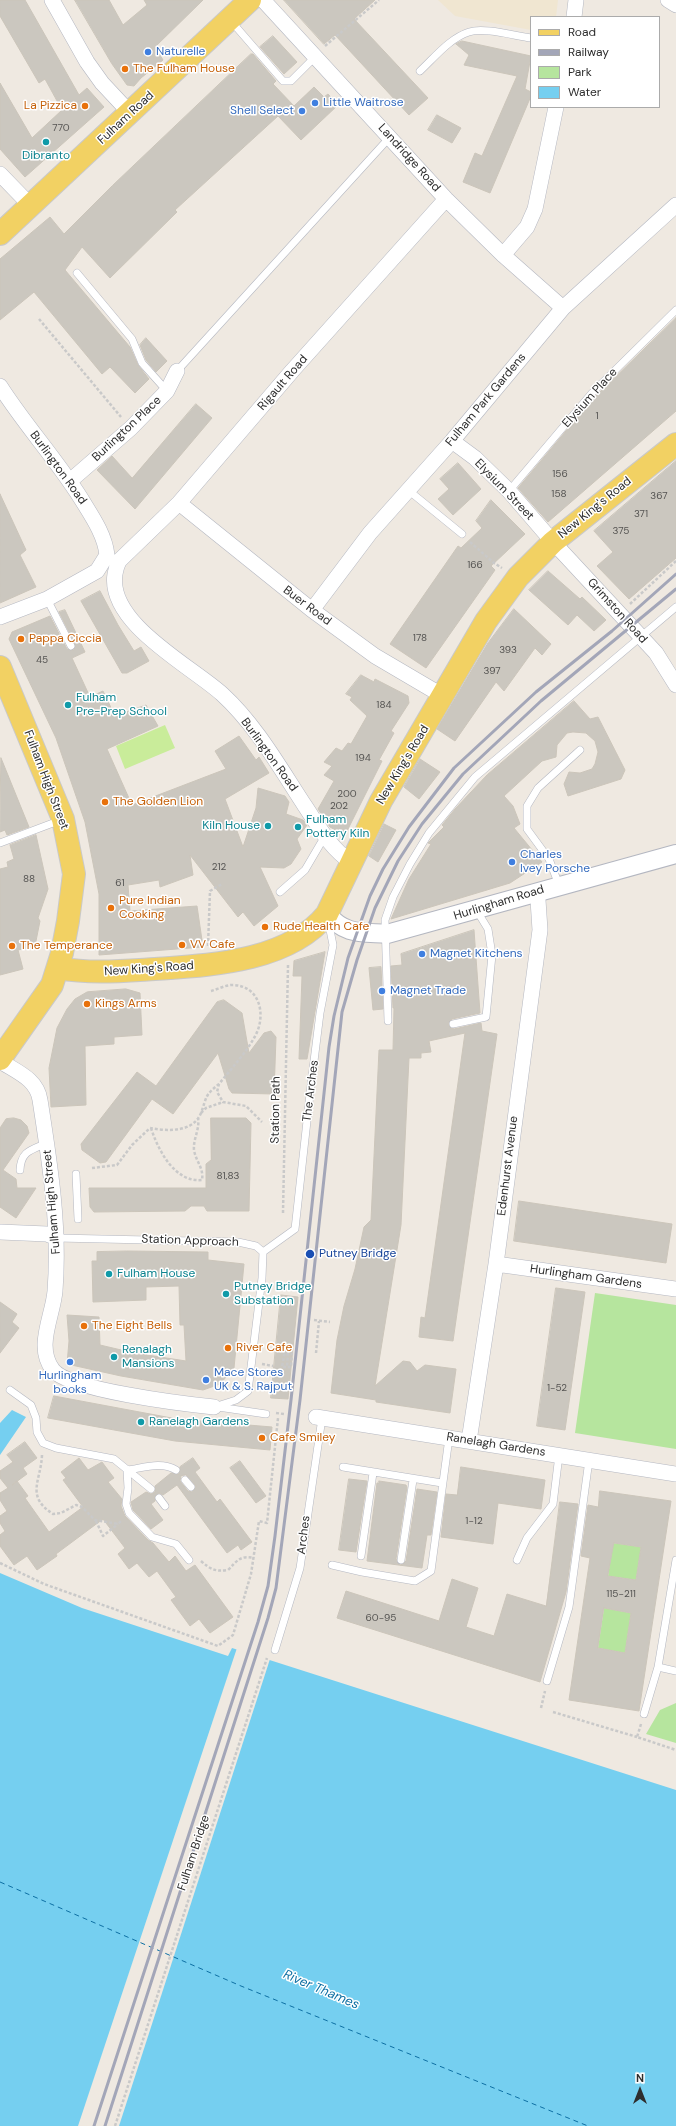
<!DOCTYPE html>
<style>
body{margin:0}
#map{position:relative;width:676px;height:2126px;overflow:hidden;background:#efe9e1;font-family:"DM Sans",sans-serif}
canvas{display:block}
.legend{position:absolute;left:530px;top:16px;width:130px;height:92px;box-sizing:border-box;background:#fff;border:1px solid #ababab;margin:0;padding:5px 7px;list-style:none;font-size:12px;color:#2e2e2e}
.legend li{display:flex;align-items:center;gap:8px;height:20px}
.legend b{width:20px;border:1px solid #ababab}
.north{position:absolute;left:620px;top:2070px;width:40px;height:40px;-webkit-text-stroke:3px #fff;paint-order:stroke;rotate:0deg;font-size:11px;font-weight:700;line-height:16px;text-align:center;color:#2e2e2e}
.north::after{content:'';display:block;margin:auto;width:14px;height:18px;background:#2e2e2e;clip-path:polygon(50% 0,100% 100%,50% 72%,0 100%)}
</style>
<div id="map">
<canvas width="676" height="2126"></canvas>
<ul class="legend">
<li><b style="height:5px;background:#f2d163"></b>Road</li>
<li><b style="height:5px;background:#a3a6b8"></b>Railway</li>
<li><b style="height:11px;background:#b6e59e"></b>Park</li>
<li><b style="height:11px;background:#75cff0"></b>Water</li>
</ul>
<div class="north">N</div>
</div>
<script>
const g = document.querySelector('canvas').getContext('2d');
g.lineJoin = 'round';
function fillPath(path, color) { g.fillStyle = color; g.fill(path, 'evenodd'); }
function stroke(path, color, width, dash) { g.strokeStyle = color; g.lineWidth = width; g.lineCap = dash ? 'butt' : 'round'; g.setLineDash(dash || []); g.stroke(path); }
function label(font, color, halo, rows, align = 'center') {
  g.font = font + ' "DM Sans",sans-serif'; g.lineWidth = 3; g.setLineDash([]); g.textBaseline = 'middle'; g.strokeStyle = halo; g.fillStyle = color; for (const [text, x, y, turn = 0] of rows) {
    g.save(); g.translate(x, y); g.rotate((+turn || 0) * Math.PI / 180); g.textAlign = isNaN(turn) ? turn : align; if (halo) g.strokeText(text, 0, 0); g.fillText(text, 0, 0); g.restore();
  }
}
const education = new Path2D(`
 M438,0H558L556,17H531V30L455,16Z`);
const green = new Path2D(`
 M595,1293L676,1305V1449L575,1433Z
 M613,1543L641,1547L636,1580L608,1576Z
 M604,1608L631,1613L625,1653L598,1648Z
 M676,1703V1743L646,1734L660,1710Z`);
const pitch = new Path2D(`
 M165,725L175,748L125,769L116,746Z`);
const water = new Path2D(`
 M12,1410L26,1417L0,1455V1423Z
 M0,1573L82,1608L228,1656L232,1648L676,1790V2126H0Z`);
const pier = new Path2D(`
 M237,1648L270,1659L119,2126H78Z`);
const ferry = new Path2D(`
 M0,1882L241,1986L588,2126`);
const building = new Path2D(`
 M0,0H25L79,95L87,88L104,107L25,177L0,149V83L32,138L62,110L45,79L39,83L0,16Z
 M75,0H109L123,25L147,5L144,0H203L155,47L163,60L141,78L134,86L127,85L112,64Z
 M284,0H375L354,19L428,98L409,115L335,35L324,44Z
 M273,36L297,62L284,74L260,47Z
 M462,41L531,56L525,89L531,92V96L490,193L463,182L475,153L482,156L517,76L464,65L469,55L456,44Z
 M251,54H253L276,81L273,84L294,106L314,87L324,97L328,94L338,105L301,140L278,116L175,210L177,212L110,278L82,247L65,270L130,347L138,365L149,379L135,393L110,367L102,374L34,292L0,320V259L50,217L64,234L112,186Z
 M437,115L461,128L452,143L428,130Z
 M676,318V411L548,522L518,488L592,400Z
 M146,338L167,361L156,372L146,360L140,345Z
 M196,404L212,418L135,509L97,470L112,456L132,478Z
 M676,461V558L629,599L597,566L613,552L594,531Z
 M458,463L481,489L453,515L438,499L449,489L440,479Z
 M0,494L26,550L20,555L36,587L0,603Z
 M491,500L525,534L491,566L495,570L426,668L390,644L458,546L461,548L482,528L476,521Z
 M548,571L580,599L582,597L606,620L594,631L577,615L568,625L529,590Z
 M100,591L118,625L134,651L141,647L149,661L127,673H122L81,601Z
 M514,609L551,644L542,655L535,648L504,691L496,682L455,741L437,729L488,643Z
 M65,610L85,652L72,658L90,697L103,691L115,716L146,705L158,726L107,749L132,805L226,769L215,751L239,736L256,760L259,757L269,773L225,799L243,847L256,808L258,788L285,796L289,802L286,814L303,820L307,825L297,839L301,849L291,864L284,868L260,867L278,906L254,926L243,912L238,917L190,855L193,875L160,887L159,880L128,885L130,911L197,906L203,947L99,955V894L85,822L56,738L9,639L12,632L50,616L67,649L74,650L75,644L59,612Z
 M361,675L374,682L375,679L408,696L409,703L391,731L394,733L379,760L382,761L345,835L330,827L318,809L334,781L324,775L332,766L324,762L336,748L342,751L348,743L351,744L367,716L350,700L352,697L346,694Z
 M574,701L590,719L598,717L625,770L621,779L568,796L564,784L569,772L580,773L592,769L595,764L598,752L595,741L586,733L573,732L567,733L557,745L556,757L542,761L504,796L513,806L520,824L514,828L542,862L510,883L391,919L409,879L431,844L428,843L444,827L442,825L455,809L487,775Z
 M1,758L29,827L7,835L5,830L0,832Z
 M420,759L440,772L419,799L404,787Z
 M384,824L396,830L378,862L369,856Z
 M36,835L48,889L38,918L40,921L35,946L18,950L23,969L0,975V869L8,867L7,862L14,859L10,845Z
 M474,930L480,1013L452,1019L448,1025L454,1029L481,1023L482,1031L497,1034L453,1341L419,1337L421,1317L425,1318L465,1033L429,1041L431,1052L421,1053V1058H409L401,1225L375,1386L403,1361L410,1362L417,1371L425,1365L456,1369L450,1413L376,1402V1400L331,1393L337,1340L344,1306L355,1269L364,1227L371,1220L379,1050H393L394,1008H393L391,966L402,965L401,954Z
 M325,952L307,1059H299L302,976H293L294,961Z
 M381,967L383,1009L373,1010L369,968Z
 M126,989L140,993L142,1035L114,1037V1044L85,1046L86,1105L51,1107L49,1068L57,1028L67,1009L75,999L87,992Z
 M224,1000L242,1013L249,1053L264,1033L271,1031L276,1037L274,1094L232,1093L229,1089L218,1053L173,1114L152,1099L106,1162L100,1163L82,1150L81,1144L137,1072L156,1086L217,1002Z
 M14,1118L21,1120L27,1126L29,1133L3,1170L16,1179L17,1188H36L16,1218L0,1207V1128L6,1119Z
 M211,1118H246L251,1123L249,1211H207L204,1206H191L185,1211L94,1212L90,1207L89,1188H206V1164L211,1160Z
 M519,1201L672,1224L666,1263L514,1241Z
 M127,1251L208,1252V1260L244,1264L234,1368L220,1384L203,1390L121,1376L67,1364L69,1341L67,1315L99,1317L100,1345L134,1353L186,1361L184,1325H180L179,1286L146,1287V1300L93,1302L92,1261H97V1252Z
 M556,1288L585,1292L565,1430L537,1426Z
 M281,1295L298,1297L288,1399L271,1398Z
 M0,1302L17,1314L12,1322L19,1328L0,1353Z
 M54,1396L177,1419L272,1427L270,1450L175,1441L48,1418Z
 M25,1442L37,1458L23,1468L27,1474L12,1485L17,1481L28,1496L25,1498L49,1532L83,1507L63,1480L66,1478L61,1472L79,1458L88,1470L102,1462L114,1478L108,1482L122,1499L121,1506L125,1516L148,1540L153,1543L169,1562L175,1556L186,1571L195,1565L233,1617L210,1633L199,1619L190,1626L171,1600L176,1597L157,1571L149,1577L137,1563L129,1569L118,1554L125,1548L103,1519L56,1554L57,1556L37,1570L27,1556L14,1565L0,1546V1535L5,1531L0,1523V1516L7,1511L0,1500V1493L8,1488L0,1478V1471L13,1462L7,1455Z
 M193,1458L200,1468L195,1472L217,1502L220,1499L252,1542L241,1550L238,1545L227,1553L177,1485L163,1495L159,1493L155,1496V1501L151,1504L163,1520L151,1529L133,1510L131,1502L146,1492L151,1494L155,1492V1486L171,1473L179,1474L180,1467ZM186,1475L196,1486L192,1492L188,1491L180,1481L181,1476Z
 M240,1461L266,1496L256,1503L230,1468Z
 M461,1467L545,1480L541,1509L498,1503L493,1544L441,1537L446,1494L457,1495Z
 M349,1479L367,1481L356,1552L339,1550Z
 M379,1481L406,1485L407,1487L396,1559L400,1565L403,1564L406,1561L417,1489L437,1492L431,1535H427L422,1568L367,1561L377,1483H379Z
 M600,1491L671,1501L639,1711L569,1700L590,1558L581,1556L588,1505L598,1507ZM614,1543L641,1547L636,1580L608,1576ZM604,1608L631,1613L625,1653L598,1648Z
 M560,1502L578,1504L566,1592L540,1682L337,1618L346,1591L439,1621L452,1579L478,1588L466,1627L494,1636L507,1594L546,1606Z`);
const path = new Path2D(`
 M325,46L379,0
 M39,319L121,417
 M470,542L494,563L502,568
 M630,604L676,561
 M208,946L210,891L222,884
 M211,991C218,989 226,985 232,985C261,985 267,1017 254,1038C245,1054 231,1069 219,1084L217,1092L223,1102L246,1106L262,1122
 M201,1113L206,1108L223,1102
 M151,1128C158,1150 175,1183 202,1180C204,1168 196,1162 194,1150C193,1139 200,1129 198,1118
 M92,1168L117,1165L132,1145L150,1128C167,1131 193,1133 201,1113C207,1097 204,1096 219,1084
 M283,1213L288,965
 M314,1320L330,1322
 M316,1353L319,1321
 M262,1364L273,1366
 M286,1367H282L285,1351H288L287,1367H291L292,1352
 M276,1413L284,1414
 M42,1455C41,1481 25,1496 53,1514L61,1513L76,1505L82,1507L95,1520L118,1524L121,1521
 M96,1521L103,1536L118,1524
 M201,1561C210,1569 215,1572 228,1570C237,1561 240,1555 254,1558
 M0,1563L44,1584L218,1646L233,1635L251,1574L259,1521L267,1523L278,1418
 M541,1708L545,1691
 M553,1712L637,1737
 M641,1724L637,1737L676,1750
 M115,2126L267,1658`);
const service = new Path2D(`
 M231,21L283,81H291L316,56
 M420,71C435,57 450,38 469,32C484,27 515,36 531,38
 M77,273L132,339L142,363L167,391
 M177,371L390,137
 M408,490L462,534
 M509,491L592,393L676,310
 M47,599L71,646
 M0,843L61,820
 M559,885L549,859L527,829V806L538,788L580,750
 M280,892L305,870L325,836
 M388,1021L385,920L393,897L410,864L429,833L475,777L676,607
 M453,1024L486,1017L492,955L488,929L477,911
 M20,1170C21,1151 31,1150 47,1143
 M76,1174L78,1219
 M57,1238L238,1242L256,1246L263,1252L262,1278L248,1391L236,1400L214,1407
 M263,1252L295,1229L311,1085L320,1013L333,945L328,920
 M10,1390L31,1405L36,1418L37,1432L43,1443L56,1448L114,1459L151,1489
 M218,1407L266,1414
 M343,1467L442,1483
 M127,1470L128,1488L126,1504L129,1513L152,1537L176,1544L189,1560
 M127,1470C143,1468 161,1461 176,1470
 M185,1480L191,1487
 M159,1498L165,1506
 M361,1556L373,1473
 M401,1560L413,1480
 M517,1560L527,1538L553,1504L559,1455
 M676,1560L658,1667L676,1671
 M332,1565L362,1572L415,1581L431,1571L449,1438
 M275,1650L300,1568L322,1418
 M547,1681L569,1607L589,1460
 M644,1714L658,1667`);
const minor = new Path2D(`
 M52,0L87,62L102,83L130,113
 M263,0L446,199L503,255L563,308
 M668,0L676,5
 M574,17L576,0
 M0,174L31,206
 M503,255L527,227L535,209L556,107
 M0,386C26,427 60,463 85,505C95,521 105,537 107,555L97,571L47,599L0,617
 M452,441L475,458L509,491L553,542L656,653L676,685
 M70,481L131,428L167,391L177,371
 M179,503L312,610L375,656L443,696
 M312,610L370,533L452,441L563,308L676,205
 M351,862C330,848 319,827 305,806C280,768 256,725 222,694C191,666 107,623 115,574C116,569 117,564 120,560L179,503L292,371L446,199
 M0,1061C17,1072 37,1079 40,1100C50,1164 60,1227 55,1291C53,1316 35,1347 53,1370C68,1390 185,1404 214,1407
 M0,1232L47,1234L57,1238
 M496,1264L676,1289
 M316,1417L676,1474
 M469,1441L496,1264L540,930L538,900L535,892`);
const tertiary = new Path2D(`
 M327,914C345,935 361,932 387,934L676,854`);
const primary = new Path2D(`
 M0,234L250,0
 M0,667L63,819L74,874L68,921L62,953L52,985L0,1059
 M58,968C91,974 122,971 155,969C211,965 288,962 327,914L381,801L486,621L518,577L553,542L676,444`);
const rail = new Path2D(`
 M94,2126L258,1622L268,1586L275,1536L291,1400L329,1047L334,1016L348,958L370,896L383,869L409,827L454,768L536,692L612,631L676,574
 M105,2126L268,1618L276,1588L300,1400L342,1012L357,960L375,908L398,861L422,824L463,774L541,701L676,589`);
const markers = [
 [148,52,4,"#3f7fe0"],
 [125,69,4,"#e8710a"],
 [315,103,4,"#3f7fe0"],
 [85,106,4,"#e8710a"],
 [302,111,4,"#3f7fe0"],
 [46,142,4,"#0f9aa8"],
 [21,639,4,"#e8710a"],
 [68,705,4,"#0f9aa8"],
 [105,802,4,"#e8710a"],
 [268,826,4,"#0f9aa8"],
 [298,827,4,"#0f9aa8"],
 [512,862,4,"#3f7fe0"],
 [111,908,4,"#e8710a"],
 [265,927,4,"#e8710a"],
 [182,945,4,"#e8710a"],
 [12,946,4,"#e8710a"],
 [422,954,4,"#3f7fe0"],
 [382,991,4,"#3f7fe0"],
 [87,1004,4,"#e8710a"],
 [310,1254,5,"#1a4fb4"],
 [109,1274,4,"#0f9aa8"],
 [226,1294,4,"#0f9aa8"],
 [84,1326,4,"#e8710a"],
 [228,1348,4,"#e8710a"],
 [114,1357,4,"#0f9aa8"],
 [70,1362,4,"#3f7fe0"],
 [206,1380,4,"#3f7fe0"],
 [141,1422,4,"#0f9aa8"],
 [262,1438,4,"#e8710a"]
];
const numberNames = [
 ["770",61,128],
 ["1",597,416],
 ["156",560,474],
 ["158",559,494],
 ["367",659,496],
 ["371",641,514],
 ["375",621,531],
 ["166",475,565],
 ["178",420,638],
 ["393",508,650],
 ["45",42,660],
 ["397",492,671],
 ["184",384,705],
 ["194",363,758],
 ["200",347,794],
 ["202",339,806],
 ["212",219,867],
 ["88",29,879],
 ["61",120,883],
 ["81,83",228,1176],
 ["1-52",557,1388],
 ["1-12",474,1521],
 ["115-211",621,1594],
 ["60-95",381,1618]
];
const shopNames = [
 ["Naturelle",156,52],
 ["Little Waitrose",323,103],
 ["Shell Select",294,111,"right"],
 ["Charles",520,855],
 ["Ivey Porsche",520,869],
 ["Magnet Kitchens",430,954],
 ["Magnet Trade",390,991],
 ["Mace Stores",214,1373],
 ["UK & S. Rajput",214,1387],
 ["Hurlingham",70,1376,"center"],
 ["books",70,1390,"center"]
];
const foodNames = [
 ["The Fulham House",133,69],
 ["La Pizzica",77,106,"right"],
 ["Pappa Ciccia",29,639],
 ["The Golden Lion",113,802],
 ["Pure Indian",119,901],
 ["Cooking",119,915],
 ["Rude Health Cafe",273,927],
 ["VV Cafe",190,945],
 ["The Temperance",20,946],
 ["Kings Arms",95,1004],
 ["The Eight Bells",92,1326],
 ["River Cafe",236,1348],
 ["Cafe Smiley",270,1438]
];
const streetNames = [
 ["Fulham Road",126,118,-43],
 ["Landridge Road",409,158,48],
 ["Rigault Road",283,383,-49],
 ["Elysium Place",590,398,-48],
 ["Fulham Park Gardens",486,400,-50],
 ["Burlington Place",127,429,-43],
 ["Burlington Road",58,468,54],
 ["Elysium Street",504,490,46],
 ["New King's Road",595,508,-39],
 ["Buer Road",307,606,37],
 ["Grimston Road",617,611,48],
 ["Burlington Road",269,755,54],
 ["New King's Road",403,765,-59],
 ["Fulham High Street",46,780,69],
 ["Hurlingham Road",499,903,-17],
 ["New King's Road",149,969,-4],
 ["The Arches",311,1091,-83],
 ["Station Path",276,1110,-89],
 ["Edenhurst Avenue",508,1166,-83],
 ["Fulham High Street",52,1202,-95],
 ["Station Approach",190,1241,2],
 ["Hurlingham Gardens",586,1277,8],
 ["Ranelagh Gardens",496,1445,9],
 ["Arches",304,1535,-83],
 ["Fulham Bridge",194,1853,-72]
];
const cultureNames = [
 ["Dibranto",46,156,"center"],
 ["Fulham",76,698],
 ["Pre-Prep School",76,712],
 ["Fulham",306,820],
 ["Pottery Kiln",306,834],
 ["Kiln House",260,826,"right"],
 ["Fulham House",117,1274],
 ["Putney Bridge",234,1287],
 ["Substation",234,1301],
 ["Renalagh",122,1350],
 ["Mansions",122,1364],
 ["Ranelagh Gardens",149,1422]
];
const transitNames = [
 ["Putney Bridge",319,1254]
];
const waterNames = [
 ["River Thames",321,1990,23]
];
fillPath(education, '#f0e6d1');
fillPath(green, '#b6e59e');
fillPath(pitch, '#c9ec9a');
fillPath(water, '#75cff0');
fillPath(pier, '#efe9e1');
stroke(ferry, '#0d6fa3', 1, [5, 4]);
fillPath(building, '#cbc7bf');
stroke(building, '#cbc5ba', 1);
stroke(service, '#b4b7c1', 8);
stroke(minor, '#b4b7c1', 16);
stroke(tertiary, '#b4b7c1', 20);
stroke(primary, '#c9c9c9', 24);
stroke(path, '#c9c9c9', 2.5, [3, 2]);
stroke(service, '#fff', 7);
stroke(minor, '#fff', 15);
stroke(tertiary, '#fff', 18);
stroke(primary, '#f2d163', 22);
stroke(rail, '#a3a6b8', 3);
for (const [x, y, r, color] of markers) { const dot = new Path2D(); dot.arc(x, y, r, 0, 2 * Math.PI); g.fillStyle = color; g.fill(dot); stroke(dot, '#fff', 1.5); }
label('10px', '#555452', null, numberNames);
label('12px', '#366cbe', '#fff', shopNames, 'left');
label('12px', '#c56008', '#fff', foodNames, 'left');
label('12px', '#2e2e2e', '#fff', streetNames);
label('12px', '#0d838f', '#fff', cultureNames, 'left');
label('12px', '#164399', '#fff', transitNames, 'left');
label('italic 13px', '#0d6fa3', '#fff', waterNames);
</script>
